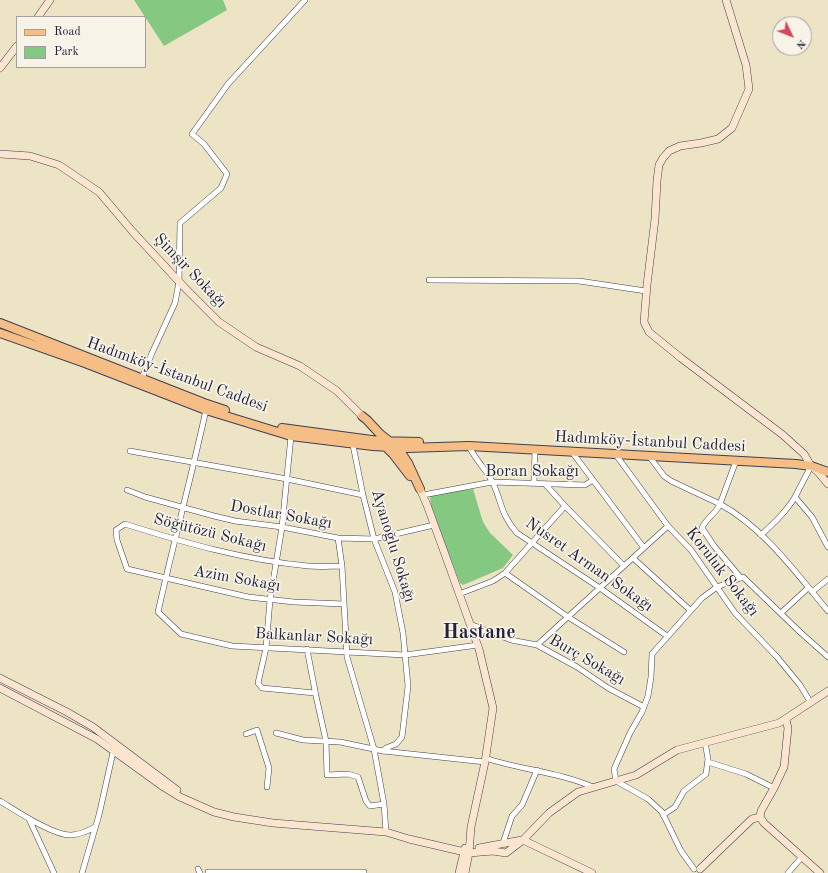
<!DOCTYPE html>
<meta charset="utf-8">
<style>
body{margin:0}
#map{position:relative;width:828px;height:873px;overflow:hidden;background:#ede4c6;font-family:"Old Standard TT",serif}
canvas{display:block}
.legend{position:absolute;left:16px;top:16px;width:130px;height:52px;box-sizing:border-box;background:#f7f3e8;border:1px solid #a29fa3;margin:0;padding:5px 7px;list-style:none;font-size:12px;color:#22223b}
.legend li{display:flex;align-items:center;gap:8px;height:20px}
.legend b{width:20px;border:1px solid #a29fa3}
.north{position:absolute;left:772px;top:16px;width:40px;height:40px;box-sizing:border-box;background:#f7f3e8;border:1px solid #a29fa3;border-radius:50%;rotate:133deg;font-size:11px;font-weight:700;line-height:16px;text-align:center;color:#22223b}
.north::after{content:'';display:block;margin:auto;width:14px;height:18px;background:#d1495b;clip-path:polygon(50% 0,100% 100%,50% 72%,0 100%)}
</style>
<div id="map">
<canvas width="828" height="873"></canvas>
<ul class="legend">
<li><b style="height:5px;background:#f6be87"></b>Road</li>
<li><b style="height:11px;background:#84c882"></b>Park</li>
</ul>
<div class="north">N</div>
</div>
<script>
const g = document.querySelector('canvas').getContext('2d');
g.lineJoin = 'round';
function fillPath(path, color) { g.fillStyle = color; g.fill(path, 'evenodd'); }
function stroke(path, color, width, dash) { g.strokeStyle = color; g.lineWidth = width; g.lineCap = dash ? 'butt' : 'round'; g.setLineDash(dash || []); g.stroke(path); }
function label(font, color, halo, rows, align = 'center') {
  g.font = font + ' "Old Standard TT",serif'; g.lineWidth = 3.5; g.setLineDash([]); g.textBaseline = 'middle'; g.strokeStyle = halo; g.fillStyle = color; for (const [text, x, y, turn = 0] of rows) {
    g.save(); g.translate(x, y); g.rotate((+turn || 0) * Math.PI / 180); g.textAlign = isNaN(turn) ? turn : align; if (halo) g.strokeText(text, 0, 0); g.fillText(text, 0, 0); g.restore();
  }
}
const green = new Path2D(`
 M134,0H223L227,10L164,46Z
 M473,489L483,522L490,533L513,555L503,568L463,585L460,583L431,508L430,494Z`);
const street = new Path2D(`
 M429,280L579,281L646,291
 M142,378L152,353L175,303L179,282L180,223L221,188L227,174L204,144L192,134L228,84L305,0
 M206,410C191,478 173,545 158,612L181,634L232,646L405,655L478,645
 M291,436L282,527L270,600L266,648L258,683L262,688L315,693
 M353,445L363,495L374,539L395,592L403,633L408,686L402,737L396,744L386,748L383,751
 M469,446C475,460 487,470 493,483C502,503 501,515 517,533L600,588L667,636
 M130,451L287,479L363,495
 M572,452L644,548
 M616,455L668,526L691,550L735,613L777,657L800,685L811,703
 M649,456L664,476L671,481L720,504C716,514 706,518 702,528L714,546L741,578
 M736,461L720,504C764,528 796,573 828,611
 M811,466L795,497L812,517L828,547
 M534,483L535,451
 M545,484L565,506L624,566
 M127,490L145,497L214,516L235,521L282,527L338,538L374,539L434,525
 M423,495L492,482L585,485L593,480
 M761,535C773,524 786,512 795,497
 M338,538L342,566L347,657L374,749L384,804L386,832
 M633,558L690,610
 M342,566C331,566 319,567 308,566C245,560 185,543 125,524L116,530L117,540L127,569L248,597L294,602L344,604
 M505,573L568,617L624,652
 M812,592L828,579
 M459,594L493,581L505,573L565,506
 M781,613L808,588
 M470,624L511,640L537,645L577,667L608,688L644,707
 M537,645L668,526
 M307,649L316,696L326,741L327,775L348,774L358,777L366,801L370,806L384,804
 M276,733L303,740L340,742L383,751L485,762
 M246,734L257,730L269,768L267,787
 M485,758C521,770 559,772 593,787
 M708,762L746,774L774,788
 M0,801C15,810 55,837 72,835C81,834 88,831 95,827
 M663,815L675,807L684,791L706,774L708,759L705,742
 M29,819L54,873
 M503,843L512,816L522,805L537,770
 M198,869L200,873
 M694,869L681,851L662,812L648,799L616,781L614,769L630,733L642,712L648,696L651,677L652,654L702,598L717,587L743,577L800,632L828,657
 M208,872H364
 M82,873L99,815L114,748
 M788,873L802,857`);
const secondary = new Path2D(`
 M726,0L746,65L749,89L732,128L718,139L701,143L680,146L669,151L663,158L659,165L657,181L655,219L647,285L644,322L649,332L681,358L783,435L804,454L811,466L818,472L828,484
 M38,17L50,0
 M0,68L17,46
 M0,154L30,156L59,165L99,192L133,232L184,287L219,322L256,347L300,366L337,391L362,416
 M420,489L427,505L446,557L479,649L493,708L485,762L471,827L469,853L465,873
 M0,678L67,712L93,727L177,790
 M0,688L97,739L162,786L180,797L214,812L234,817L273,823L386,832L409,839L469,853L493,851L506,853L523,840L549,813L578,792L636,775L677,750L779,723L828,691
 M786,720L788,728L784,767L774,788L761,811L760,817L764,823L820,873
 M523,840L592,873
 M479,848L522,840
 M700,869L752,819L760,817
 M459,873L465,848`);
const primary = new Path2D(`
 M0,323L204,403L225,410
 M0,333L85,363L206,410L291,436L373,446L407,448L469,446L796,464L811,466L828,472
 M362,416L367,420L380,434L398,448L408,463L420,489
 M282,428L379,441L419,442
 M384,445L393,454L410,476`);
const streetNames = [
 ["Şimşir Sokağı",190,271,46],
 ["Hadımköy-İstanbul Caddesi",177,375,20],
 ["Hadımköy-İstanbul Caddesi",650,442,3],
 ["Boran Sokağı",532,472],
 ["Dostlar Sokağı",281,515,10],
 ["Söğütözü Sokağı",210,533,14],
 ["Ayanoğlu Sokağı",393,546,73],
 ["Nusret Arman Sokağı",589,565,35],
 ["Koruluk Sokağı",722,572,52],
 ["Azim Sokağı",237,579,10],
 ["Balkanlar Sokağı",314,637,3],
 ["Burç Sokağı",587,660,30]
];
const districtNames = [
 ["Hastane",479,633]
];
fillPath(green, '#84c882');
stroke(street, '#403f50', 6);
stroke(secondary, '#403f50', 8);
stroke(primary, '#403f50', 10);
stroke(street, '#fff', 5);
stroke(secondary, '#fbe5cf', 7);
stroke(primary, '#f6be87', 8);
label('16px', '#22223b', '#f7f3e8', streetNames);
label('bold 20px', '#22223b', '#f7f3e8', districtNames);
</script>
